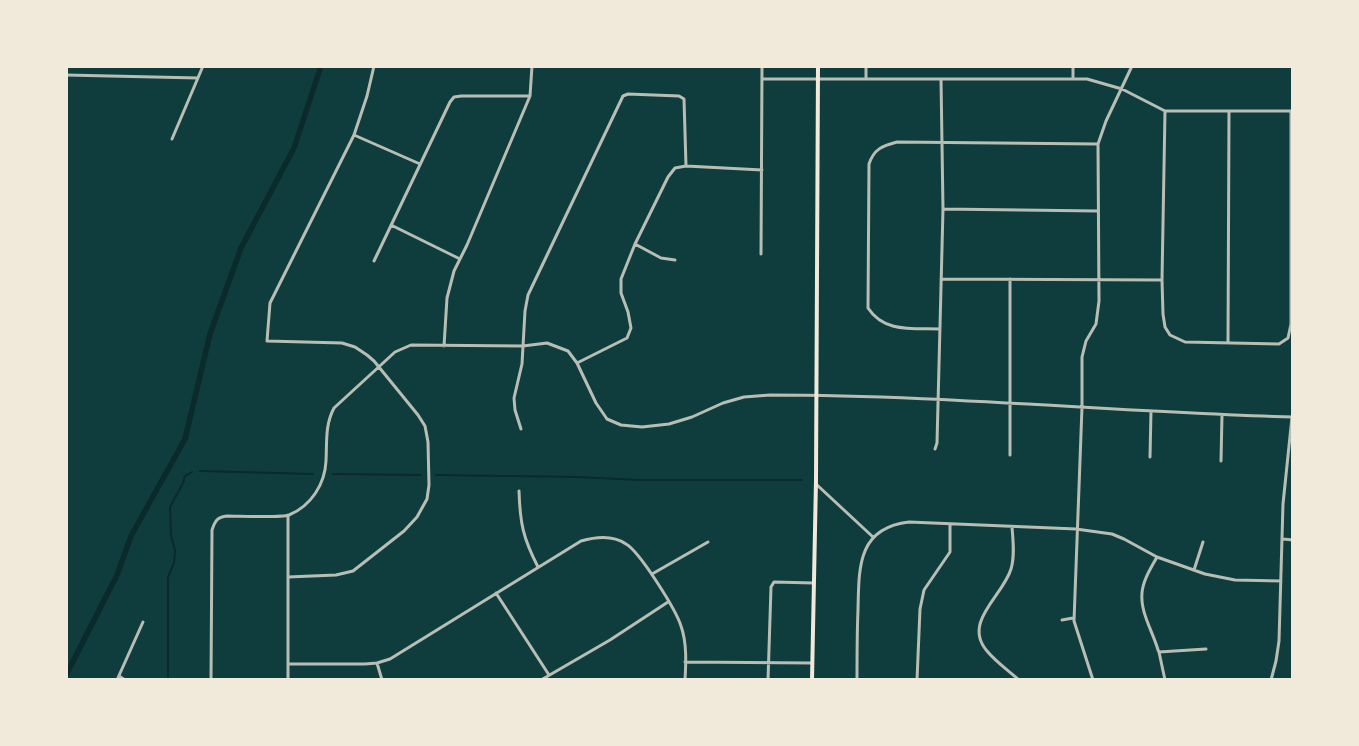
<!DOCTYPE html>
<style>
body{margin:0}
#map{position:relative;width:1359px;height:746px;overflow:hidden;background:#0f3d3e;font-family:"PT Serif",serif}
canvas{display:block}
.frame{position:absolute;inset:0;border:68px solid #f1e9da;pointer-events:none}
</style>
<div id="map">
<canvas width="1359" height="746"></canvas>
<div class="frame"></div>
</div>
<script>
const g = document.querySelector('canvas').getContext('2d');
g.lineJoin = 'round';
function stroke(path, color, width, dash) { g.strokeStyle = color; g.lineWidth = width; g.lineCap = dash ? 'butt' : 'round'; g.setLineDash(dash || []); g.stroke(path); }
const stream = new Path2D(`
 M200,471L313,474
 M333,474L421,475
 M436,475L577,477L640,480H802
 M168,680V577L174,563L175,551L171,535L170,507L183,483L185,476L192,472`);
const canal = new Path2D(`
 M66,675L117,575L131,536L185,439L210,334L241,248L294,148L321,66`);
const minor = new Path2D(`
 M1073,66V79
 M66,75L198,78
 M866,78V66
 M762,79H1087L1122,89L1165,111H1293
 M1165,111L1162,280L1163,314L1165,327L1170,335L1185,342L1279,344L1288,338L1291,324V111
 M354,135L420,164
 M172,139L203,66
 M943,209L1098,211
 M391,225L460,259
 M635,244L661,258L675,260
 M761,254L762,66
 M374,261L450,102L454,97L461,96H530
 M941,279L1162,280
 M1010,279V455
 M940,329C913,328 884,333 868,308L869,164C874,149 882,146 897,142L1098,144
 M1228,342L1229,111
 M444,346L447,298L454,271L467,245L530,96L532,66
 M577,363L627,338L631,328L628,312L621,293V279L635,244L668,177L675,168L686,166L762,170
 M521,429L515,410L514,398L522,364L525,311L528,295L623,96L628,94L679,96L684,99L686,166
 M935,449L937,443L943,209L941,79
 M1150,457L1151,411
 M1221,461L1222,415
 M816,484L873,537
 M519,491C520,523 523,538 538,567
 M288,515V680
 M1012,527C1013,540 1015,556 1011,569C1003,596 962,622 987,651C996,662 1009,671 1019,680
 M1283,539L1293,540
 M1157,557C1151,568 1143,580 1142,593C1140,612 1153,632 1158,650L1159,652L1206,649
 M1194,570L1203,542
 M652,574L708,542
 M288,577L336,575L353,571L404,531L417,517L427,499L429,485L428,442L425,426L418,415L374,361L367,355L355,347L342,343L267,341L270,303L354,135L367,96L374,66
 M496,593L549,675
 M1062,620L1073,618
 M1159,652L1165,680
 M685,662L812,663
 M377,663L382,680
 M288,664H365L377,663L390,659L581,541C595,537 613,535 626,544C640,552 676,610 681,626C687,643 686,663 685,680
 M119,676L125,680
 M117,680L143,622
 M211,680L212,530C215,521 217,517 227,516C239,516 281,518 289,515C311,506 325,484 326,461C327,441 325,425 334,408L395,352L411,345L523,346L547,343L568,351L577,363L596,403L607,419L621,425L642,427L669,424L692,417L723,403L744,397L770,395C944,395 1118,412 1293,417
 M541,680L610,640L668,602
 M768,680L771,587L774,582L814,583
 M857,680C857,656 857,633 858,610C859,568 857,528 909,522L1076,529L1112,534L1124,539L1157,557L1205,574L1235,580L1281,581
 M917,680L920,609L924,590L950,552V525
 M1093,680L1074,621L1082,407V357L1086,341L1096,324L1099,301L1098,144L1106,121L1132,66
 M1271,680L1276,661L1279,641L1283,504L1292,417`);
const secondary = new Path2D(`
 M812,680L816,480L818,66`);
stroke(stream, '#0a2a2b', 2);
stroke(canal, '#0a2a2b', 5.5);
stroke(minor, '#b8beb3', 3);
stroke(secondary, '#f1e9da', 4);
</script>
